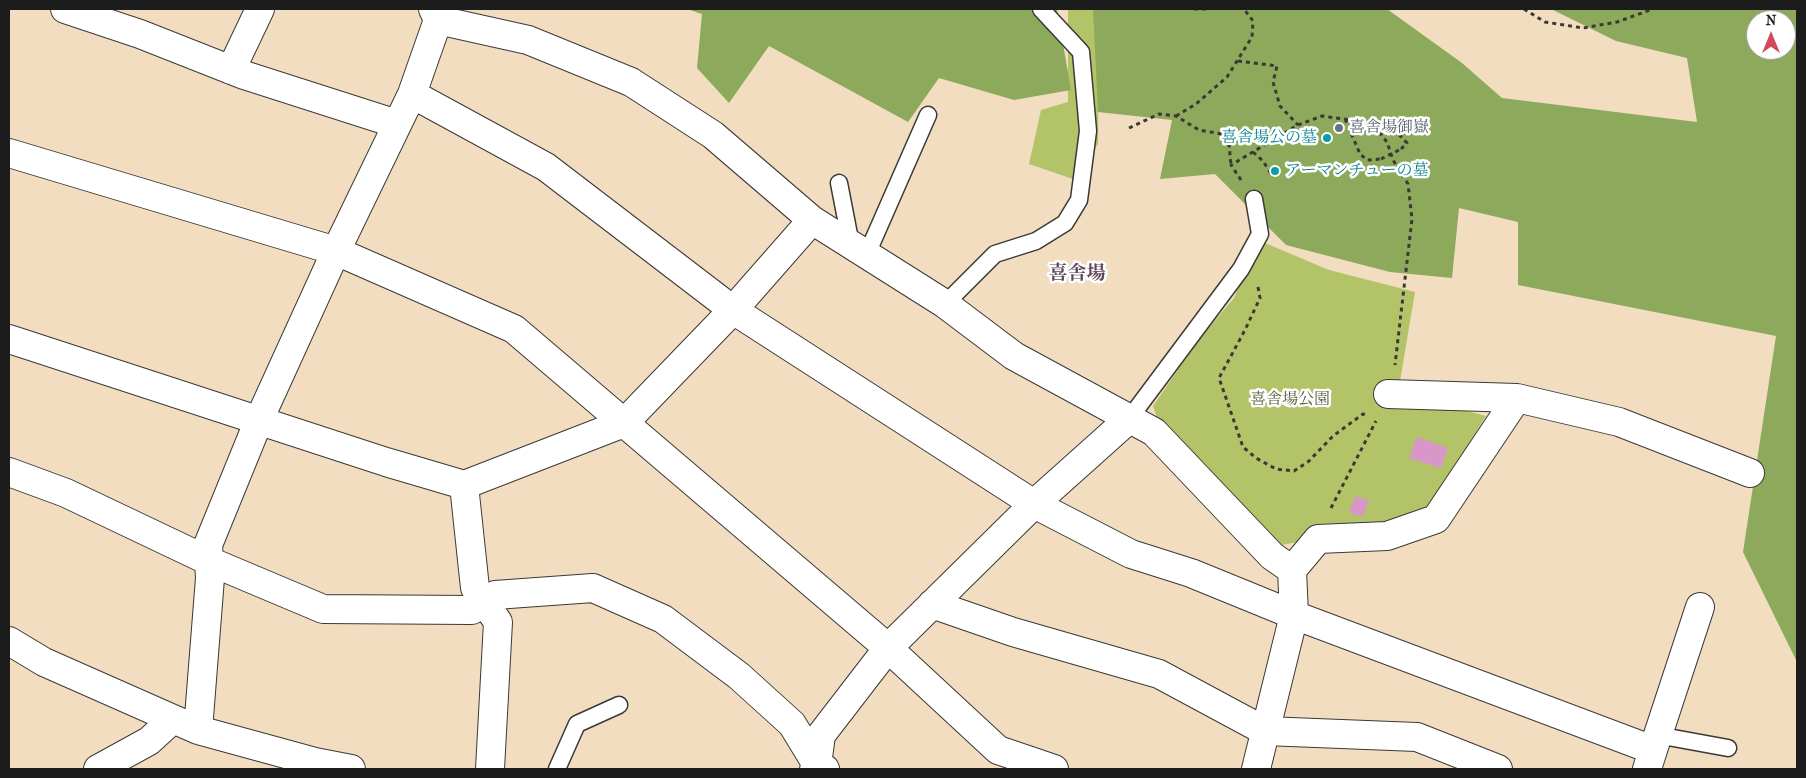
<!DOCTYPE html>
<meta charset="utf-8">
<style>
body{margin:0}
#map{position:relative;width:1806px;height:778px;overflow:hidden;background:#f2ddc0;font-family:"IM FELL French Canon",serif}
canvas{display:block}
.frame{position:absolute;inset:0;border:10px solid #1c1c1c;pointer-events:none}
.north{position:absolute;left:1746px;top:10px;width:50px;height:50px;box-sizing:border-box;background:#fff;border:1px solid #a4a4a4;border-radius:50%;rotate:0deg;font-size:14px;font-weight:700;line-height:20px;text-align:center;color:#1c1c1c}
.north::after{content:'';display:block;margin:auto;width:18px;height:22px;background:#d1495b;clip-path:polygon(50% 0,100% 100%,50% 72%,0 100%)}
</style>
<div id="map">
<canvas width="1806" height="778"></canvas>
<div class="frame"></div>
<div class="north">N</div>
</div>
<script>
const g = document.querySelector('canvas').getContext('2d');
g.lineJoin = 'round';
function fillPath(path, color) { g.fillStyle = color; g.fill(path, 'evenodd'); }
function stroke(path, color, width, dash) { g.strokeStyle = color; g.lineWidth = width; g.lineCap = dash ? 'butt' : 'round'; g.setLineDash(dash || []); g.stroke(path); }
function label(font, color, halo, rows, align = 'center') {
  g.font = font + ' "IM FELL French Canon","Noto Serif JP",serif'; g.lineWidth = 5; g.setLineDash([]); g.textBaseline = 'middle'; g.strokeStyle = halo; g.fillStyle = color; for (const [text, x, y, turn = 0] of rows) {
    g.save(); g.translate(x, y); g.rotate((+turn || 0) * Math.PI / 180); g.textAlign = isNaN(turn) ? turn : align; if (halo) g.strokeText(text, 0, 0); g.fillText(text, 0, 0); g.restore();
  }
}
const green = new Path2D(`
 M1068,9H1099L1098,144L1073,179L1029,164L1041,110L1068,102Z
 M1258,240L1329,270L1415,292L1398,393L1486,416L1427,511L1395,523L1282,545L1269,538L1158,421L1153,406L1199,339L1234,298Z`);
const forest = new Path2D(`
 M687,9H1057L1071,90L1014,100L939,78L908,122L769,46L729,103L697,68L702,14Z
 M1093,9H1387L1462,63L1502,98L1697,122L1687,58L1616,41L1551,9H1797V662L1743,552L1776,336L1518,285V222L1459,208L1452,278L1390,272L1286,245L1215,174L1160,179L1172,120L1098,112ZM1756,20H1786V50H1756Z`);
const building = new Path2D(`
 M1417,437L1448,448L1441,468L1409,458Z
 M1356,496L1369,501L1362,517L1349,512Z`);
const path = new Path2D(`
 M1194,9H1209
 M1524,9L1545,22L1583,28L1617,22L1653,9
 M1238,61L1277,66L1273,82L1280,106L1298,125
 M1176,116L1196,104L1227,77L1252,37L1253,21L1244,9
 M1345,119L1360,154L1367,160L1381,159
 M1388,123L1407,143L1401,149
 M1129,128L1159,114L1176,116L1199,130L1222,134L1229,144L1231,165
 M1253,152L1263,161L1273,177
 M1241,180L1231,165L1298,125L1322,116L1372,123L1387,142L1393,160L1408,184L1412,219L1395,365
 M1258,287L1260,298L1245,330L1219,378L1243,447L1256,458L1276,469L1294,471L1309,461L1333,436L1363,414L1368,415
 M1331,508L1376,421`);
const service = new Path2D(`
 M839,183L851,245
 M867,254L928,115
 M945,304L995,254L1036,241L1065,223L1079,200L1088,131L1081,52L1041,9
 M1129,419L1241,269L1260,234L1254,199
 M1657,735L1728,748
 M557,769L577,724L619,705`);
const minor = new Path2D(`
 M65,9L140,34L244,75L397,124
 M438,20L528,40L631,82L713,135L812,220L945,304L1014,356L1154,432L1272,556L1292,570
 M231,70L260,9
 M412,94L546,167L733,310L1034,504L1131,554L1191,573L1294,615L1653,750L1647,769
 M9,153L336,251L514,329L888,648L998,750L1054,769
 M9,339L386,462L464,485L624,423L733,310L812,220
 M1517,398L1619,422L1750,473
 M9,472L66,493L209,561L323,609L472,610L495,595L593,588L663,619L739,676L792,724L817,765L825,769
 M464,485L475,588L498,622L490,769
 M932,604L1013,632L1159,674L1265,731L1417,737L1498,769
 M9,641L44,662L198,730
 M1653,750L1700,607
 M98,769L149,741L173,719
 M351,769L315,762L198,730L210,578L208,545L259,420L336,251L412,94L438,20L433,9
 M814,769L817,765L821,735L888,648L1034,504L1129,419
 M1256,769L1294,615L1292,570L1318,539L1387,536L1436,519L1517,398L1388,394`);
const pathBridge = new Path2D(`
 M1381,159L1401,149`);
const markers = [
 [1339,128,5,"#6b7280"],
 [1327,138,5,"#0f9aa8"],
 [1275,171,5,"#0f9aa8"]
];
const worshipNames = [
 ["喜舎場御嶽",1349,128]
];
const cultureNames = [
 ["喜舎場公の墓",1317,138],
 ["アーマンチューの墓",1285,171,"left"]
];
const parkNames = [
 ["喜舎場公園",1290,400]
];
const quarterNames = [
 ["喜舎場",1077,274]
];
fillPath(green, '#b2c467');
fillPath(forest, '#8daa5c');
fillPath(building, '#d896c9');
stroke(service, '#3c3935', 19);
stroke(minor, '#3c3935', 30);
stroke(path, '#3c3935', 3, [4, 4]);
stroke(service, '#fff', 16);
stroke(minor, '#fff', 28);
stroke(pathBridge, '#3c3935', 3, [4, 4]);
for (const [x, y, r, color] of markers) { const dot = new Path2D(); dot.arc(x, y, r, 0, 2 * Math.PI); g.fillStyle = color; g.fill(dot); stroke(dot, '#fff', 2); }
label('16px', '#5b616d', '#fff', worshipNames, 'left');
label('16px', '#0d838f', '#fff', cultureNames, 'right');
label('16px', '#585f3a', '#fff', parkNames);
label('bold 19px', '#5e4759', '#fff', quarterNames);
</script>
